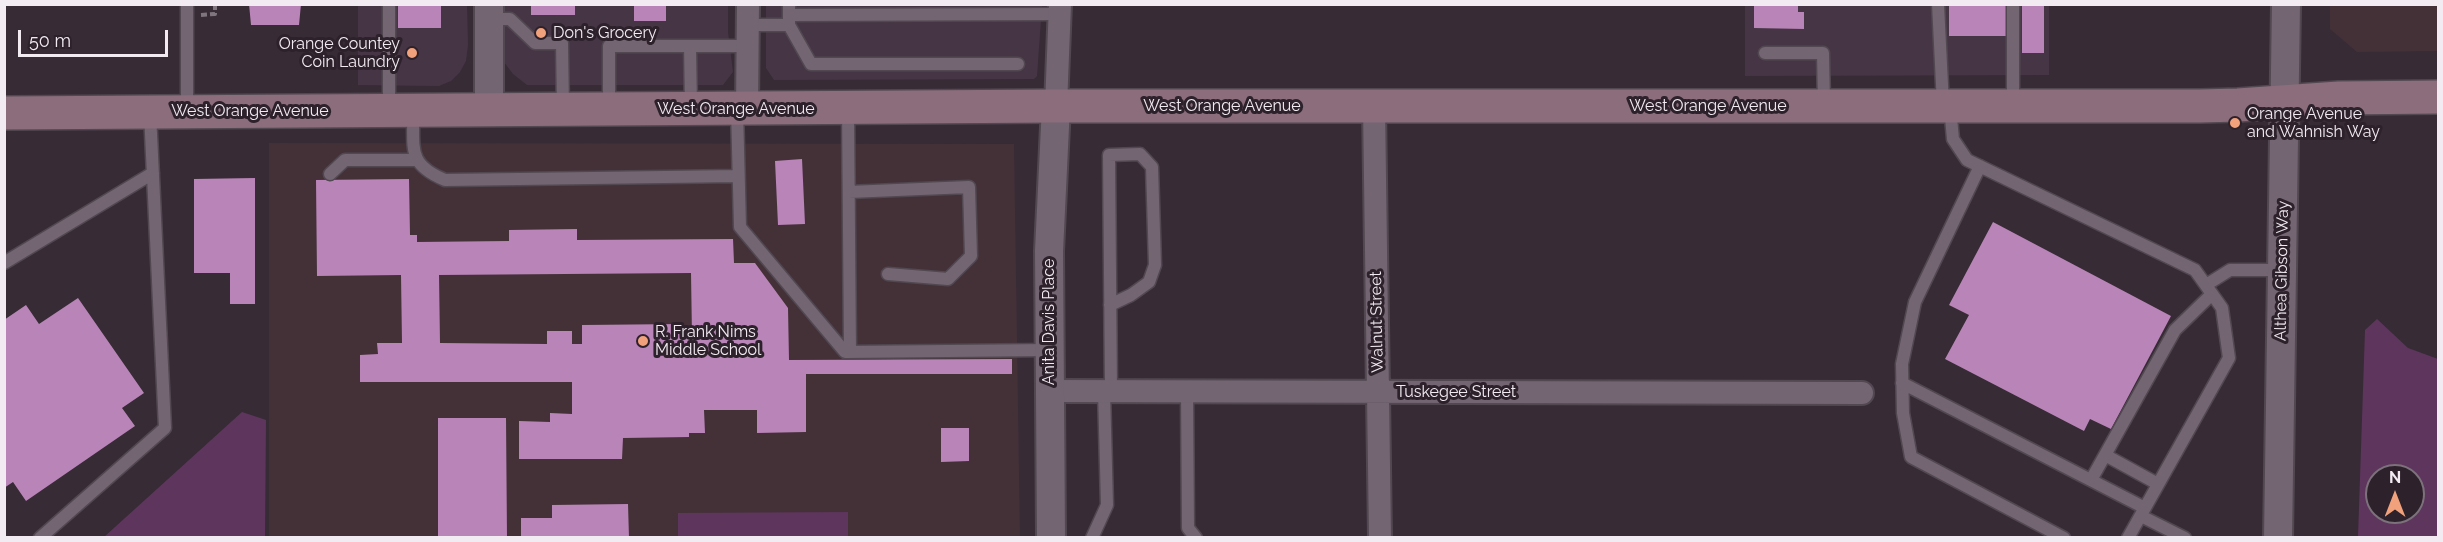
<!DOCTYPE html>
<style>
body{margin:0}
#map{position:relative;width:2443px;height:542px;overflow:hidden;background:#372b36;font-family:Raleway,sans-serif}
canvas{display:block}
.frame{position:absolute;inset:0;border:6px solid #f2ebf2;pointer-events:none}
.north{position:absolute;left:2365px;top:464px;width:60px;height:60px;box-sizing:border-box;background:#2d222c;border:2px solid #7c727b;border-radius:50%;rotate:0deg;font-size:16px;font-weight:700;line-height:24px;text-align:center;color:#f2ebf2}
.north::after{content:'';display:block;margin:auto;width:21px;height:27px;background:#f1a17b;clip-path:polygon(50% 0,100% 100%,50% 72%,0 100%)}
.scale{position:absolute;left:18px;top:30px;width:150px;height:27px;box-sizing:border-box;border:3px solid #f2ebf2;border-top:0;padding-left:8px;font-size:18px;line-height:21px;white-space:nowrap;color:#f2ebf2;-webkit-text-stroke:4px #2d222c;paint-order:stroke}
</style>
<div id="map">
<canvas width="2443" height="542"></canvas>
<div class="frame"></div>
<div class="north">N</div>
<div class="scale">50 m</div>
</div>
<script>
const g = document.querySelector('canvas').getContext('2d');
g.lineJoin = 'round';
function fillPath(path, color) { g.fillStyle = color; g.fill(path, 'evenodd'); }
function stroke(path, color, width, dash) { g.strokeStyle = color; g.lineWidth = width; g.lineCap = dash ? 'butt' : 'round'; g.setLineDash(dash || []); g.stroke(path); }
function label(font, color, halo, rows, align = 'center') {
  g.font = font + ' Raleway,sans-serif'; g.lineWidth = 6; g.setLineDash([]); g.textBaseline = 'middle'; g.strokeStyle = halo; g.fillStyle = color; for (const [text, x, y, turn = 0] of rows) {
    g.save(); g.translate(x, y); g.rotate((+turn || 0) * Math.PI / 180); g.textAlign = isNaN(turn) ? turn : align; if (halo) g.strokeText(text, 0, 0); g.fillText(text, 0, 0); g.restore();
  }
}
const built = new Path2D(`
 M358,5H467L468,45L466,61L460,72L451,81L439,86L358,85Z
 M505,5H728V32L733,72L723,85H527L513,74L504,62Z
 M766,5H1042L1037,76L1034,79L774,80L766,68Z
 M1745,5H2049V75L1745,76Z`);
const education = new Path2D(`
 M2330,5H2438V51L2357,52L2330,29Z
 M269,143L1014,144L1020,537H269Z`);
const green = new Path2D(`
 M2377,319L2408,348L2438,359V537H2358L2365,330ZM2377,476H2413V512H2377Z
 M242,412L266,420L265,537H104Z
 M848,512V537H678V513Z`);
const building = new Path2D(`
 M249,4H301L299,25H251Z
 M398,4H441V28H398Z
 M531,4H575V15H531Z
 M634,4H666V21H634Z
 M1754,4H1798V12H1804V29L1754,28Z
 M1949,4H2007V36H1949Z
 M2022,4H2044V53H2022Z
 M802,159L805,224L778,225L775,161Z
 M255,178V304H230V273H194V179Z
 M409,179L410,235H417V242L509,241V230L577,229V240L733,239L734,263H755L788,308L789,360L1012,359V374H806V432L757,433V410H704L705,433H689V437L623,438L622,459H519V421L550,422V413L572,414V382H360V355L378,354L377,343H402L401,275L317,276L316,180ZM691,273L692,337H682V324L582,325V344H572V331H547V344L440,343L439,275Z
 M1993,222L2171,316L2111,429L2090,419L2084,431L1945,359L1969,315L1949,305Z
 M78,298L144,393L122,408L135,426L26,501L13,482L4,488V320L26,305L39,324Z
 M438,418H506L507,538H438Z
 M941,428H969V461L941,462Z
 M628,504L629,538H521V518H552V505Z`);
const path = new Path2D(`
 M201,15L215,14V4`);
const service = new Path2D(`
 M187,4V111
 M389,4V109
 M789,4V25L811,64H1018
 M1938,4L1943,105
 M2013,4V105
 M789,15L1060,14
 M489,19H510L535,43H562L563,109
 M747,25H789
 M690,46L691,108
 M1765,53H1823L1824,104
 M1950,107L1953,139L1967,160L2195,270L2222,308L2229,358L2128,538
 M609,108V46H747
 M737,109L740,227L845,352L1049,350
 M848,110L850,352
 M413,113C414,149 407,164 445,180L738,176
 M1980,166L1915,302L1902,364L1903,413L1911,457L2064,538
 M330,174L345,160H417
 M849,192L969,187L971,256L948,279L888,274
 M4,263L153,173
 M2206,285L2230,270H2282
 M1110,305L1131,295L1149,282L1155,265L1152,167L1140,154L1109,155L1111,391
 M1902,383L2145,508
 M1187,392L1188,528L1196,538
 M2105,455L2158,484
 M2091,480L2175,330L2212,294
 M2141,516L2185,538
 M40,538L165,428L150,113
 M1092,538L1107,505L1104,391`);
const minor = new Path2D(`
 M1056,106L1060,4
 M1374,106L1380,538
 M747,109L748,4
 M1049,391L1862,393`);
const tertiary = new Path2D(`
 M489,110V4
 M1051,538L1049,251L1056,106
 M2278,538L2286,4`);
const secondary = new Path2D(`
 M4,113L1056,106H2200L2238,105L2339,98L2438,97`);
const markers = [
 [541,33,6,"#f1a17b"],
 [412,53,6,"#f1a17b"],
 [2235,123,6,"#f1a17b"],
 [643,341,6,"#f1a17b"]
];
const poiNames = [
 ["Don's Grocery",553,33],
 ["Orange Countey",400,44,"right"],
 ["Coin Laundry",400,62,"right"],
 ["Orange Avenue",2247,114],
 ["and Wahnish Way",2247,132],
 ["R. Frank Nims",655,332],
 ["Middle School",655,350]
];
const streetNames = [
 ["West Orange Avenue",1222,106],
 ["West Orange Avenue",1708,106],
 ["West Orange Avenue",736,109],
 ["West Orange Avenue",250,111],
 ["Althea Gibson Way",2282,271,-89],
 ["Anita Davis Place",1049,322,-90],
 ["Walnut Street",1377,322,-91],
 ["Tuskegee Street",1456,392]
];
fillPath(built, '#463645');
fillPath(education, '#443138');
fillPath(green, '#5e355d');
fillPath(building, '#b984b7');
stroke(service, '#514851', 15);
stroke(minor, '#514851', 26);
stroke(tertiary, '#514851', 32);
stroke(secondary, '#514851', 36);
stroke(path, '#7f757f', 4, [6, 3]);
stroke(service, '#736572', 12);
stroke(minor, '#736572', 22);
stroke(tertiary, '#736572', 28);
stroke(secondary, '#8c6d7c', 33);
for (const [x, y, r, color] of markers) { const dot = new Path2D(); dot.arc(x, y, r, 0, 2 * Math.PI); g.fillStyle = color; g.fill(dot); stroke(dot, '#2d222c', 2); }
label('16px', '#f2ebf2', '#2d222c', poiNames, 'left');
label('16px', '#f2ebf2', '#2d222c', streetNames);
</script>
